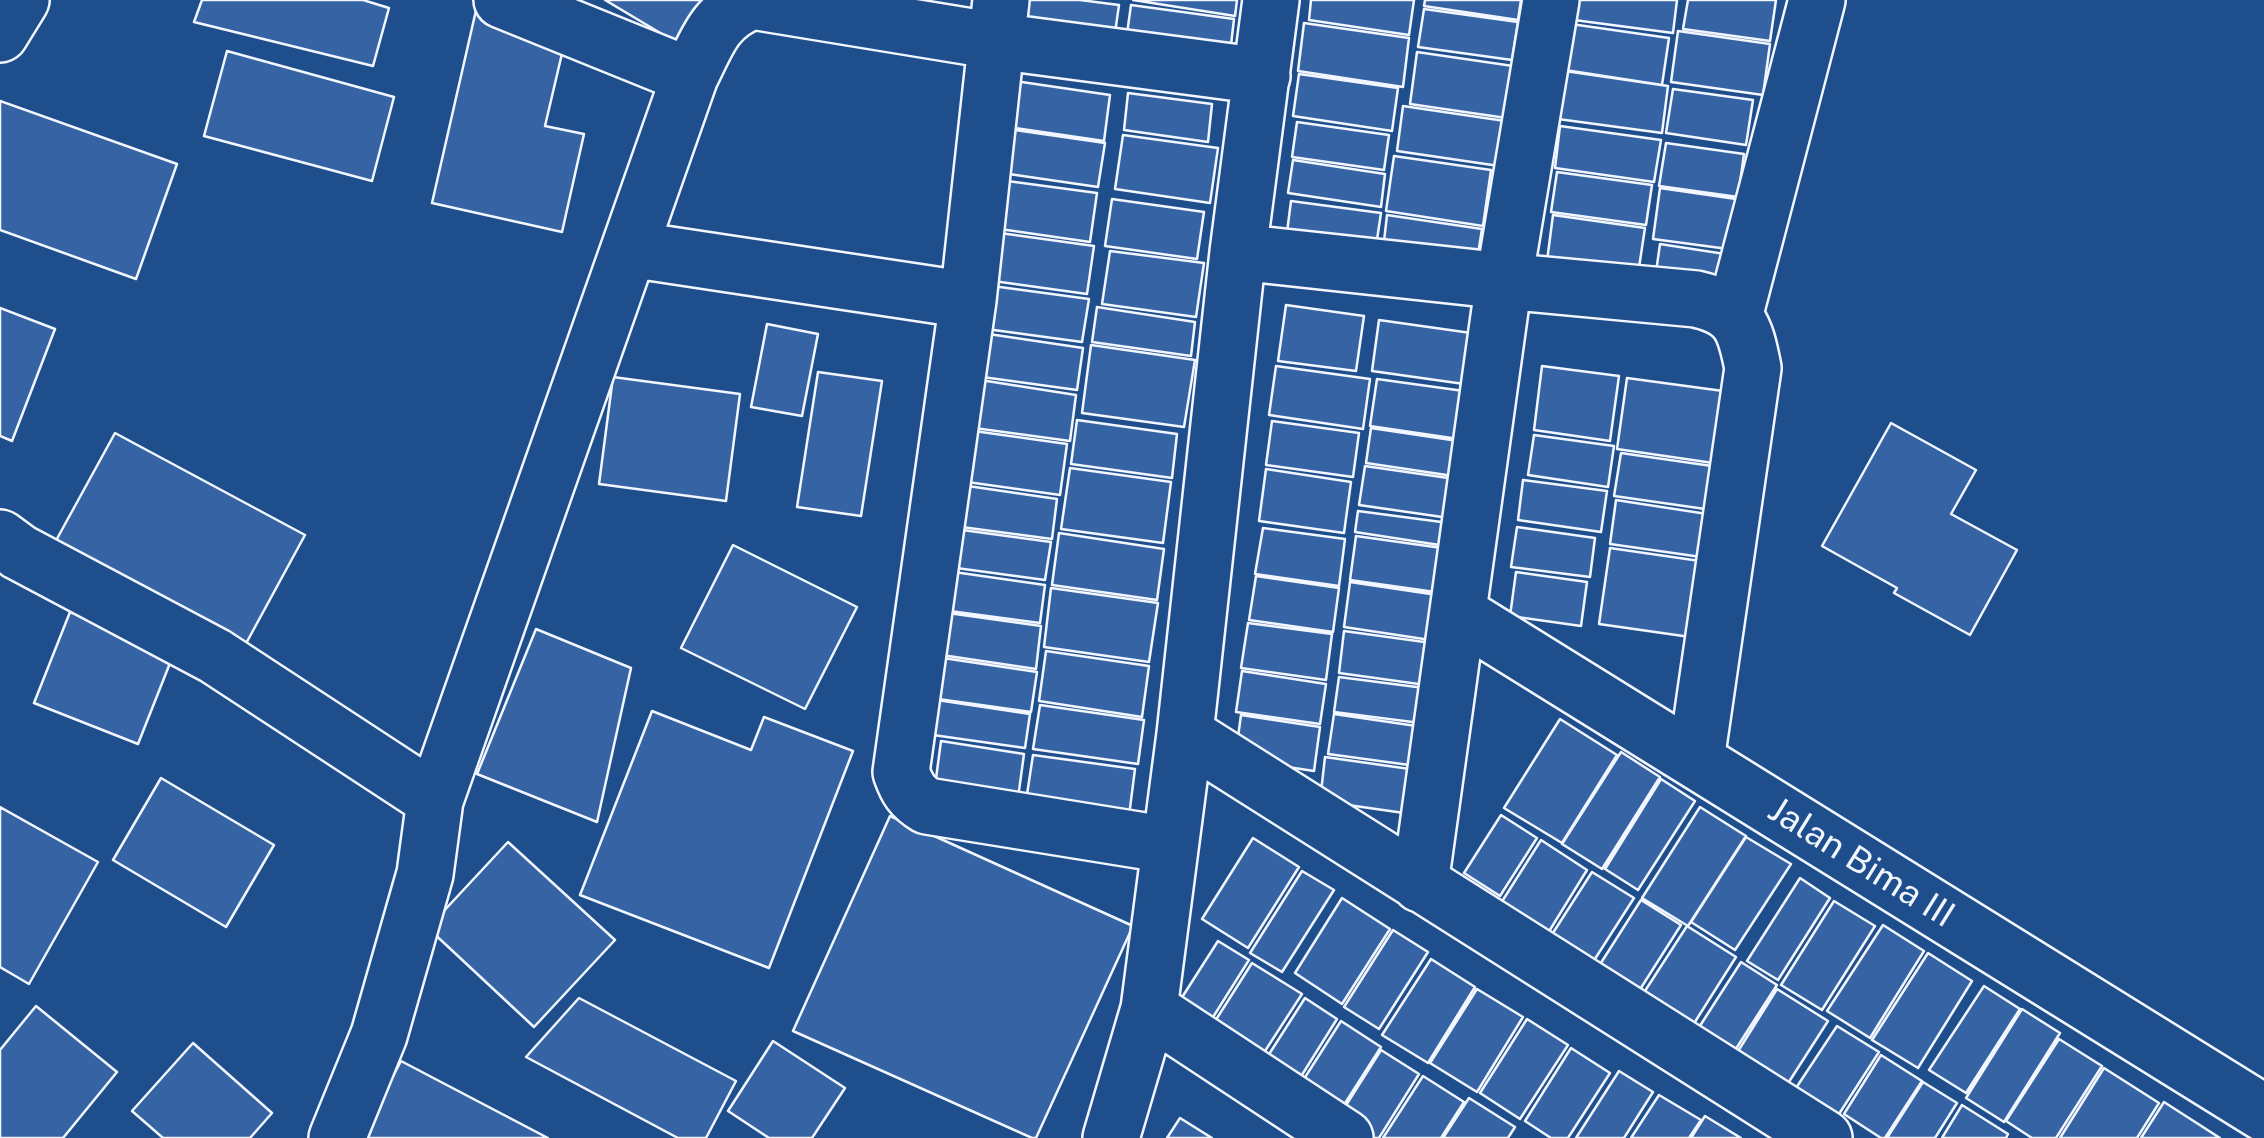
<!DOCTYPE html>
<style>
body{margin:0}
canvas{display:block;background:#1f4e8c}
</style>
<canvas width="2264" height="1138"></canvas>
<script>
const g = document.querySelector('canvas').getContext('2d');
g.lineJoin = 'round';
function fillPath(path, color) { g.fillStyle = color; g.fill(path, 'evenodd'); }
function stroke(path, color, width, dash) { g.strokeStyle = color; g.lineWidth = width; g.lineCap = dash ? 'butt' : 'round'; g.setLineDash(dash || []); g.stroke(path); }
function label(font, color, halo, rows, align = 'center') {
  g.font = font + ' "Public Sans",sans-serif'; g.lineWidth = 8; g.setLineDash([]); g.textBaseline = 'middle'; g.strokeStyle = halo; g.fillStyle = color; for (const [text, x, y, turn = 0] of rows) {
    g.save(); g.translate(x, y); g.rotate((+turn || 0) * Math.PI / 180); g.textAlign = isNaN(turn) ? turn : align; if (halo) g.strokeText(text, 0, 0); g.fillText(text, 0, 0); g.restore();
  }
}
const building = new Path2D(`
 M202,0H363L389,8L373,66L194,22Z
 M605,0H717L687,49Z
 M1019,0H1080L1119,5L1114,40L1015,26Z
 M1133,0H1237L1235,16Z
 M1311,0H1414L1409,35L1309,20Z
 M1425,0H1521L1518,20L1424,6Z
 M1577,0H1677L1673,33L1574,20Z
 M1688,0H1776L1770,41L1683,29Z
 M1131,5L1234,19L1229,62L1125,48Z
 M477,6L568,28L545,126L584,134L562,232L432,203Z
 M1424,9L1518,22L1512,60L1418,47Z
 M1304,23L1409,38L1403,87L1298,71Z
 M1571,24L1669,38L1662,85L1565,70Z
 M1678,31L1770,44L1763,95L1671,82Z
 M227,51L394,97L372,181L204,136Z
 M1417,52L1513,66L1506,118L1410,104Z
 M1565,71L1668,86L1662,133L1558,119Z
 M1299,74L1398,88L1392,131L1293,116Z
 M1015,81L1110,95L1104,141L1008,127Z
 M1673,89L1753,100L1746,145L1666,133Z
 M1128,93L1212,104L1208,142L1124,130Z
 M0,101L177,164L136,279L0,230Z
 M1403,106L1505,121L1499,166L1397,151Z
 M1297,122L1389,135L1384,170L1292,157Z
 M1560,126L1661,140L1654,182L1555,168Z
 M1008,129L1105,143L1098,187L1002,173Z
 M1123,135L1218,148L1210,203L1115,189Z
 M1666,143L1744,154L1738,197L1659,186Z
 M1394,156L1491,170L1483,226L1386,211Z
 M1293,160L1385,174L1381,207L1288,193Z
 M1557,172L1652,185L1646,225L1551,212Z
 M1000,180L1097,193L1090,242L993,228Z
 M1660,188L1736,199L1728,249L1653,239Z
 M1112,199L1204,212L1197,259L1105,246Z
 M1291,201L1381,213L1375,253L1286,240Z
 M1387,215L1482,229L1475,273L1382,259Z
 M1553,215L1645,228L1638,274L1547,261Z
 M993,232L1094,246L1087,294L986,280Z
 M1660,244L1725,254L1719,295L1654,286Z
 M1110,251L1204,263L1196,317L1102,304Z
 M985,285L1089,299L1082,342L979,328Z
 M1286,305L1364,316L1356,371L1278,361Z
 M1097,307L1195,322L1191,356L1092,342Z
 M0,308L55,329L12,441L0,436Z
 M1379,320L1471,333L1464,384L1372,371Z
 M767,324L818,334L802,416L751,407Z
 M982,333L1083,348L1077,390L975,376Z
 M1091,345L1195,360L1184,427L1082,413Z
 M1276,366L1370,379L1363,429L1269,415Z
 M1542,366L1619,376L1610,441L1534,430Z
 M818,372L882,381L861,516L797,507Z
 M613,377L740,394L726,501L599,484Z
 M1627,378L1723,391L1713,463L1617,449Z
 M974,379L1076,395L1070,441L967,427Z
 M1377,379L1471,392L1465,440L1370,426Z
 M1077,420L1177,434L1172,478L1071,464Z
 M1272,421L1359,433L1353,477L1266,465Z
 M1891,423L1976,470L1951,514L2017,550L1970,635L1894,593L1897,588L1822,546Z
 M1371,428L1465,442L1460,477L1366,463Z
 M967,430L1067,444L1060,495L960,481Z
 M115,433L305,535L243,649L53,546Z
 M1534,435L1614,446L1608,487L1528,475Z
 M1621,453L1712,466L1705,509L1614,496Z
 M1365,466L1455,479L1449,518L1359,505Z
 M1070,468L1171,482L1163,543L1061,529Z
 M1266,469L1351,482L1344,533L1259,521Z
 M1523,480L1607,491L1601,532L1518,520Z
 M961,485L1057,499L1052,539L954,526Z
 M1616,500L1707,514L1701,557L1610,544Z
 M1358,511L1449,523L1446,546L1355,532Z
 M1517,527L1595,538L1590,577L1511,567Z
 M1263,528L1345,539L1339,586L1255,574Z
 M955,529L1051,542L1045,580L949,567Z
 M1059,533L1164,549L1157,600L1052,585Z
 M1356,536L1449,549L1442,593L1350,580Z
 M733,545L857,607L805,709L681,648Z
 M1610,548L1700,561L1690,637L1599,624Z
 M947,571L1045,585L1040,623L942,610Z
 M1516,572L1587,582L1581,626L1510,616Z
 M1256,576L1339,588L1333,632L1249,620Z
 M1350,582L1444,596L1437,641L1344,627Z
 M1051,588L1158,603L1149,662L1044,647Z
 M70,612L174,653L138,744L34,703Z
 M941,612L1041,626L1036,669L935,654Z
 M1248,623L1332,634L1326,680L1241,668Z
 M536,629L631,668L597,822L477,774Z
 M1344,631L1439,644L1433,686L1339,673Z
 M1046,651L1149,666L1142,717L1039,701Z
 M943,658L1037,672L1031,712L938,699Z
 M1242,671L1326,684L1320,724L1236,712Z
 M1339,677L1432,689L1428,724L1334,712Z
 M937,700L1030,714L1025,748L933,735Z
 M1040,705L1144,720L1138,764L1033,749Z
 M652,711L751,750L764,717L853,751L769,968L580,895Z
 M1334,714L1430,728L1424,767L1328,754Z
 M1241,715L1320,727L1314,771L1235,759Z
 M1560,719L1617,755L1562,843L1504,808Z
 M941,741L1024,754L1018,798L935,786Z
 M1621,752L1660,777L1602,869L1562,844Z
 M1033,755L1135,769L1129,816L1026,801Z
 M1325,757L1424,771L1418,815L1320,801Z
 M161,778L274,845L226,927L113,860Z
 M1661,779L1695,801L1638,890L1605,869Z
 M0,807L98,862L29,984L0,967Z
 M1700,807L1746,836L1688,926L1642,898Z
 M1501,815L1537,838L1500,896L1464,873Z
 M890,816L1133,926L1036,1138H1032L793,1031Z
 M1746,837L1791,864L1735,950L1691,922Z
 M1253,838L1299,867L1248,948L1202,919Z
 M1541,840L1587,870L1548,933L1501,903Z
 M508,842L615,940L534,1027L428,928Z
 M1302,871L1334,890L1282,972L1250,953Z
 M1592,872L1634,898L1593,962L1551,936Z
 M1800,878L1830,898L1778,980L1747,961Z
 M1342,898L1390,929L1342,1004L1295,973Z
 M1641,900L1681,925L1639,991L1599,966Z
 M1834,901L1875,926L1822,1010L1781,985Z
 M1883,925L1924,951L1870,1038L1827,1011Z
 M1687,926L1736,957L1693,1025L1643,994Z
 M1393,930L1428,952L1379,1029L1344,1007Z
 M1218,941L1249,960L1203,1033L1172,1013Z
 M1928,953L1972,981L1918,1068L1872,1040Z
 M1431,959L1475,987L1428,1063L1382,1035Z
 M1741,962L1777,985L1732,1055L1696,1032Z
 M1252,963L1302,994L1254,1068L1205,1037Z
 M1984,986L2020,1009L1966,1093L1929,1070Z
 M1477,989L1523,1017L1477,1092L1430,1063Z
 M1777,989L1828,1021L1785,1088L1735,1056Z
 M579,998L736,1081L706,1138H678L526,1057Z
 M1305,998L1337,1019L1290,1094L1257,1073Z
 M36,1006L117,1072L63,1138H0V1050Z
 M2022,1009L2060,1033L2004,1122L1966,1098Z
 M1527,1019L1568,1045L1520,1119L1480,1093Z
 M1341,1021L1381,1047L1335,1119L1295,1093Z
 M1837,1026L1879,1052L1839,1114L1796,1088Z
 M2059,1039L2102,1066L2056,1138H2032L2006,1121Z
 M773,1041L845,1088L812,1138H769L728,1111Z
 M193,1043L272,1113L250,1138H163L132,1111Z
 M1571,1048L1610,1073L1568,1138H1551L1525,1121Z
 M1381,1050L1419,1074L1379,1138H1363L1336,1121Z
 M1881,1055L1922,1081L1885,1138H1881L1844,1114Z
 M401,1061L548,1138H360Z
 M2104,1068L2159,1103L2137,1138H2060Z
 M1619,1071L1653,1092L1624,1138H1576Z
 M1423,1076L1464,1102L1441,1138H1383Z
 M1923,1082L1957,1103L1935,1138H1887Z
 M1659,1095L1701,1120L1689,1138H1631Z
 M1469,1098L1515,1127L1508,1138H1443Z
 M2164,1102L2220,1138H2141Z
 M1962,1105L2008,1134L2006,1138H1942Z
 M1705,1116L1741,1138H1691Z
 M1180,1118L1212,1138H1167Z`);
const minor = new Path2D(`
 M502,0L690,76
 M1001,0L968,300L901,772C907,789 912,797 927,806L1169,845
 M0,34L21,0
 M630,249L968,300
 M1238,252L1504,281L1696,299C1740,309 1745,327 1753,368L1696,760
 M1734,317L1817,0
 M0,538L19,552L215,656L435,800
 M1458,613L2264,1113
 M1185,734L1824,1138
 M1420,884L1504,281L1551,0
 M1149,1009L1345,1138
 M337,1138L379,1035L425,874L435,800L690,76C708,41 713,17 752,1L996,41L1262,76
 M1111,1138L1149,1009L1185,734L1238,252L1271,0`);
const streetNames = [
 ["Jalan Bima III",1861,863,32]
];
fillPath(building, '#3563a3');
stroke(building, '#f2f6ff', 2.5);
stroke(minor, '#f2f6ff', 60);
stroke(minor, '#1f4e8c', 55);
label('35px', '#f2f6ff', '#1f4e8c', streetNames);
</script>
